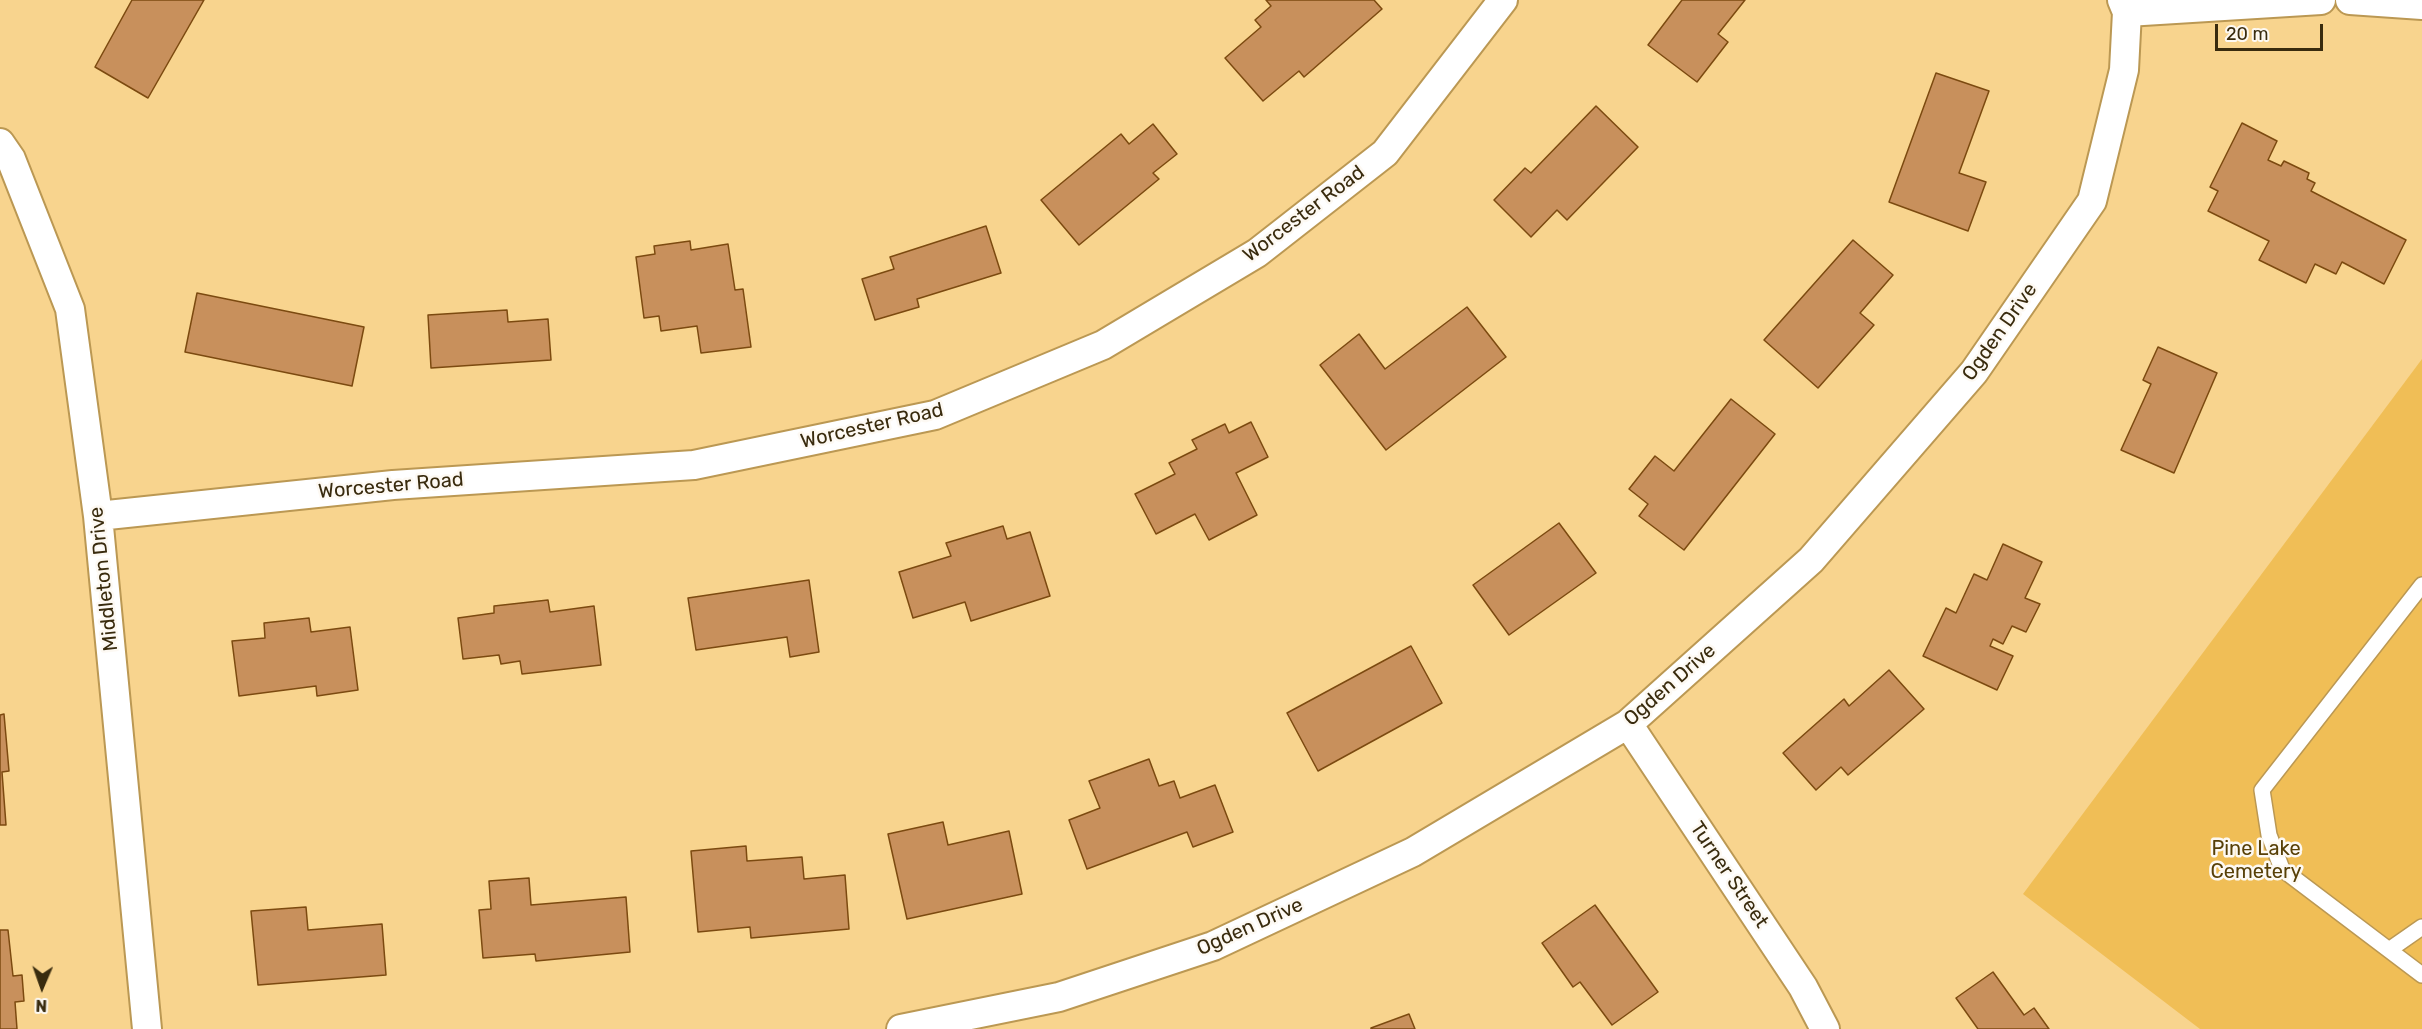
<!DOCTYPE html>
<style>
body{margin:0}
#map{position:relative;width:2422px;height:1029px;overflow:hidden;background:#f8d48e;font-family:Rubik,sans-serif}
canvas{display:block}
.north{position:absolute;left:12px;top:957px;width:60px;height:60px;-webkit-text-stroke:4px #fdf9f3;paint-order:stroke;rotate:182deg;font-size:16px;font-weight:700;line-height:24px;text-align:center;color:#392b0e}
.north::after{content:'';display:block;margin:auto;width:21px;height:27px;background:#392b0e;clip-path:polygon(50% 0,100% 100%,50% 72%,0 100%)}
.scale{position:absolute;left:2215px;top:24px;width:108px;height:27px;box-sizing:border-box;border:3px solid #392b0e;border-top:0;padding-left:8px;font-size:18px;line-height:21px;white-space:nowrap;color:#392b0e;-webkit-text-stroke:4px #fdf9f3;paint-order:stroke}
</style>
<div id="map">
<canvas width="2422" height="1029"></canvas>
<div class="north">N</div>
<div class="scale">20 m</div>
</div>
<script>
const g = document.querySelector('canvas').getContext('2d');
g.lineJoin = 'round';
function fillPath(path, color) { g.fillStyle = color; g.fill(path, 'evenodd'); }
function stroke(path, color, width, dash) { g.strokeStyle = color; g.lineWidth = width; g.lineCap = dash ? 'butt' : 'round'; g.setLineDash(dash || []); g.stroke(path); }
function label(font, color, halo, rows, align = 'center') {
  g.font = font + ' Rubik,sans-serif'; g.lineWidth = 5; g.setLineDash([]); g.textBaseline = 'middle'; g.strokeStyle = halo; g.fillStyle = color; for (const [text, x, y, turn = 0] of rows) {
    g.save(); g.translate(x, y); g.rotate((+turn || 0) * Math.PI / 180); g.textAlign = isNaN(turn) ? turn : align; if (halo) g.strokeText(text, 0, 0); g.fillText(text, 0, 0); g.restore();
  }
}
const green = new Path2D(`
 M2422,359V1029H2200L2023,894Z`);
const building = new Path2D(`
 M132,0H204L148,98L95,67Z
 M1266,0H1374L1382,9L1304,77L1299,71L1263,101L1225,58L1261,27L1255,20L1271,6Z
 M1682,0H1745L1718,34L1728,42L1697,82L1648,45Z
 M1936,73L1989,91L1959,173L1986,182L1968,231L1889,202Z
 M1596,106L1638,147L1567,220L1557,210L1531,237L1494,200L1525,168L1531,173Z
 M2242,123L2277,141L2268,160L2281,166L2284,161L2309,173L2307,179L2315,183L2311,191L2406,240L2384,284L2342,262L2336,274L2315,264L2306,283L2259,260L2269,241L2208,211L2218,191L2210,187Z
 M1153,124L1177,154L1153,173L1159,179L1079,245L1041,200L1121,134L1129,144Z
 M986,226L1001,273L917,299L919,307L875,320L862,279L894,269L890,257Z
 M1853,240L1893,275L1860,313L1874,325L1818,388L1764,340Z
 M690,241L691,250L728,244L735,290L743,289L751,347L701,353L697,326L661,331L659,316L644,318L636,257L655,254L654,246Z
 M197,293L364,327L352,386L185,352Z
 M1467,307L1506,357L1386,450L1320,365L1359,334L1385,369Z
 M507,310L508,322L548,319L551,360L431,368L428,315Z
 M2158,347L2217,373L2174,473L2121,450L2151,384L2143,380Z
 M1731,399L1775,434L1684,550L1639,516L1648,504L1629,489L1655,456L1674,471Z
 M1251,422L1268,457L1236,473L1257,515L1209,540L1195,514L1156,534L1135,494L1175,474L1169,463L1197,449L1192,440L1225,424L1229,433Z
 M1559,523L1596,573L1509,635L1473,585Z
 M1003,526L1007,539L1030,532L1050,596L971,621L965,602L913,618L899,572L951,556L946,543Z
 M2003,544L2042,562L2025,598L2040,604L2026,632L2012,626L2003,644L1993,639L1990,646L2013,656L1997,690L1923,656L1946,608L1956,613L1974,574L1987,580Z
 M809,580L819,652L790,657L787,637L696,650L688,598Z
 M548,600L550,612L594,606L601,665L522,674L520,661L501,664L499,655L463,659L458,618L494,613V606Z
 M309,618L311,632L350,627L358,690L317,696L316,686L239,696L232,641L265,638L264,623Z
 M1411,646L1442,703L1318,771L1287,713Z
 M1889,670L1924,709L1848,775L1841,767L1816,790L1783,753L1844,699L1849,706Z
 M4,714L9,771L2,772L6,825H0V715Z
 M1149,759L1159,786L1174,781L1180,798L1215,785L1233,832L1193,847L1187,832L1087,869L1069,820L1100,808L1089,781Z
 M943,822L948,845L1009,831L1022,894L907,919L888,834Z
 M746,846L747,861L802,857L804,879L845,875L849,929L751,938L750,927L698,932L691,851Z
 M529,878L531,905L626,897L630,952L536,961L535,954L483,958L479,910L491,909L489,881Z
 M1595,905L1658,992L1612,1025L1580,982L1573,987L1542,943Z
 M306,907L308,930L382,924L386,975L258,985L251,911Z
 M0,930H8L13,976L22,975L24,1001L15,1002L17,1029H0Z
 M1993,972L2024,1015L2034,1008L2049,1029H1978L1956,998Z
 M1409,1014L1415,1029H1371V1028Z`);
const lane = new Path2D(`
 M2422,585L2262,790L2269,835L2282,869L2422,975
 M2389,950L2422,927`);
const street = new Path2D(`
 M2350,0L2422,5
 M2127,12L2321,0
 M0,143L11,159L70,309L98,516L147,1029
 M98,516L393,485L694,465L935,415L1103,345L1257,253L1385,153L1503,0
 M1628,724L1803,987L1825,1029
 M901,1029L1059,997L1213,946L1413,852L1628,724L1811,560L1974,372L2092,201L2124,70L2127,12L2122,0`);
const streetNames = [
 ["Worcester Road",1304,214,-37],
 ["Ogden Drive",2000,332,-55],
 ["Worcester Road",872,426,-13],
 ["Worcester Road",391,486,-5],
 ["Middleton Drive",104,579,-96],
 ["Ogden Drive",1670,685,-41],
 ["Turner Street",1729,875,56],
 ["Ogden Drive",1250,927,-24]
];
const parkNames = [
 ["Pine Lake",2256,849],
 ["Cemetery",2256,872]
];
fillPath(green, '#f0be56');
fillPath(building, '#c8905c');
stroke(building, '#7c4a10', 1.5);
stroke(lane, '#bb9853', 18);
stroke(street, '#bb9853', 32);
stroke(lane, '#fff', 15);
stroke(street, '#fff', 28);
label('20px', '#392b0e', '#fdf9f3', streetNames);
label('20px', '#584007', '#fdf9f3', parkNames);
</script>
